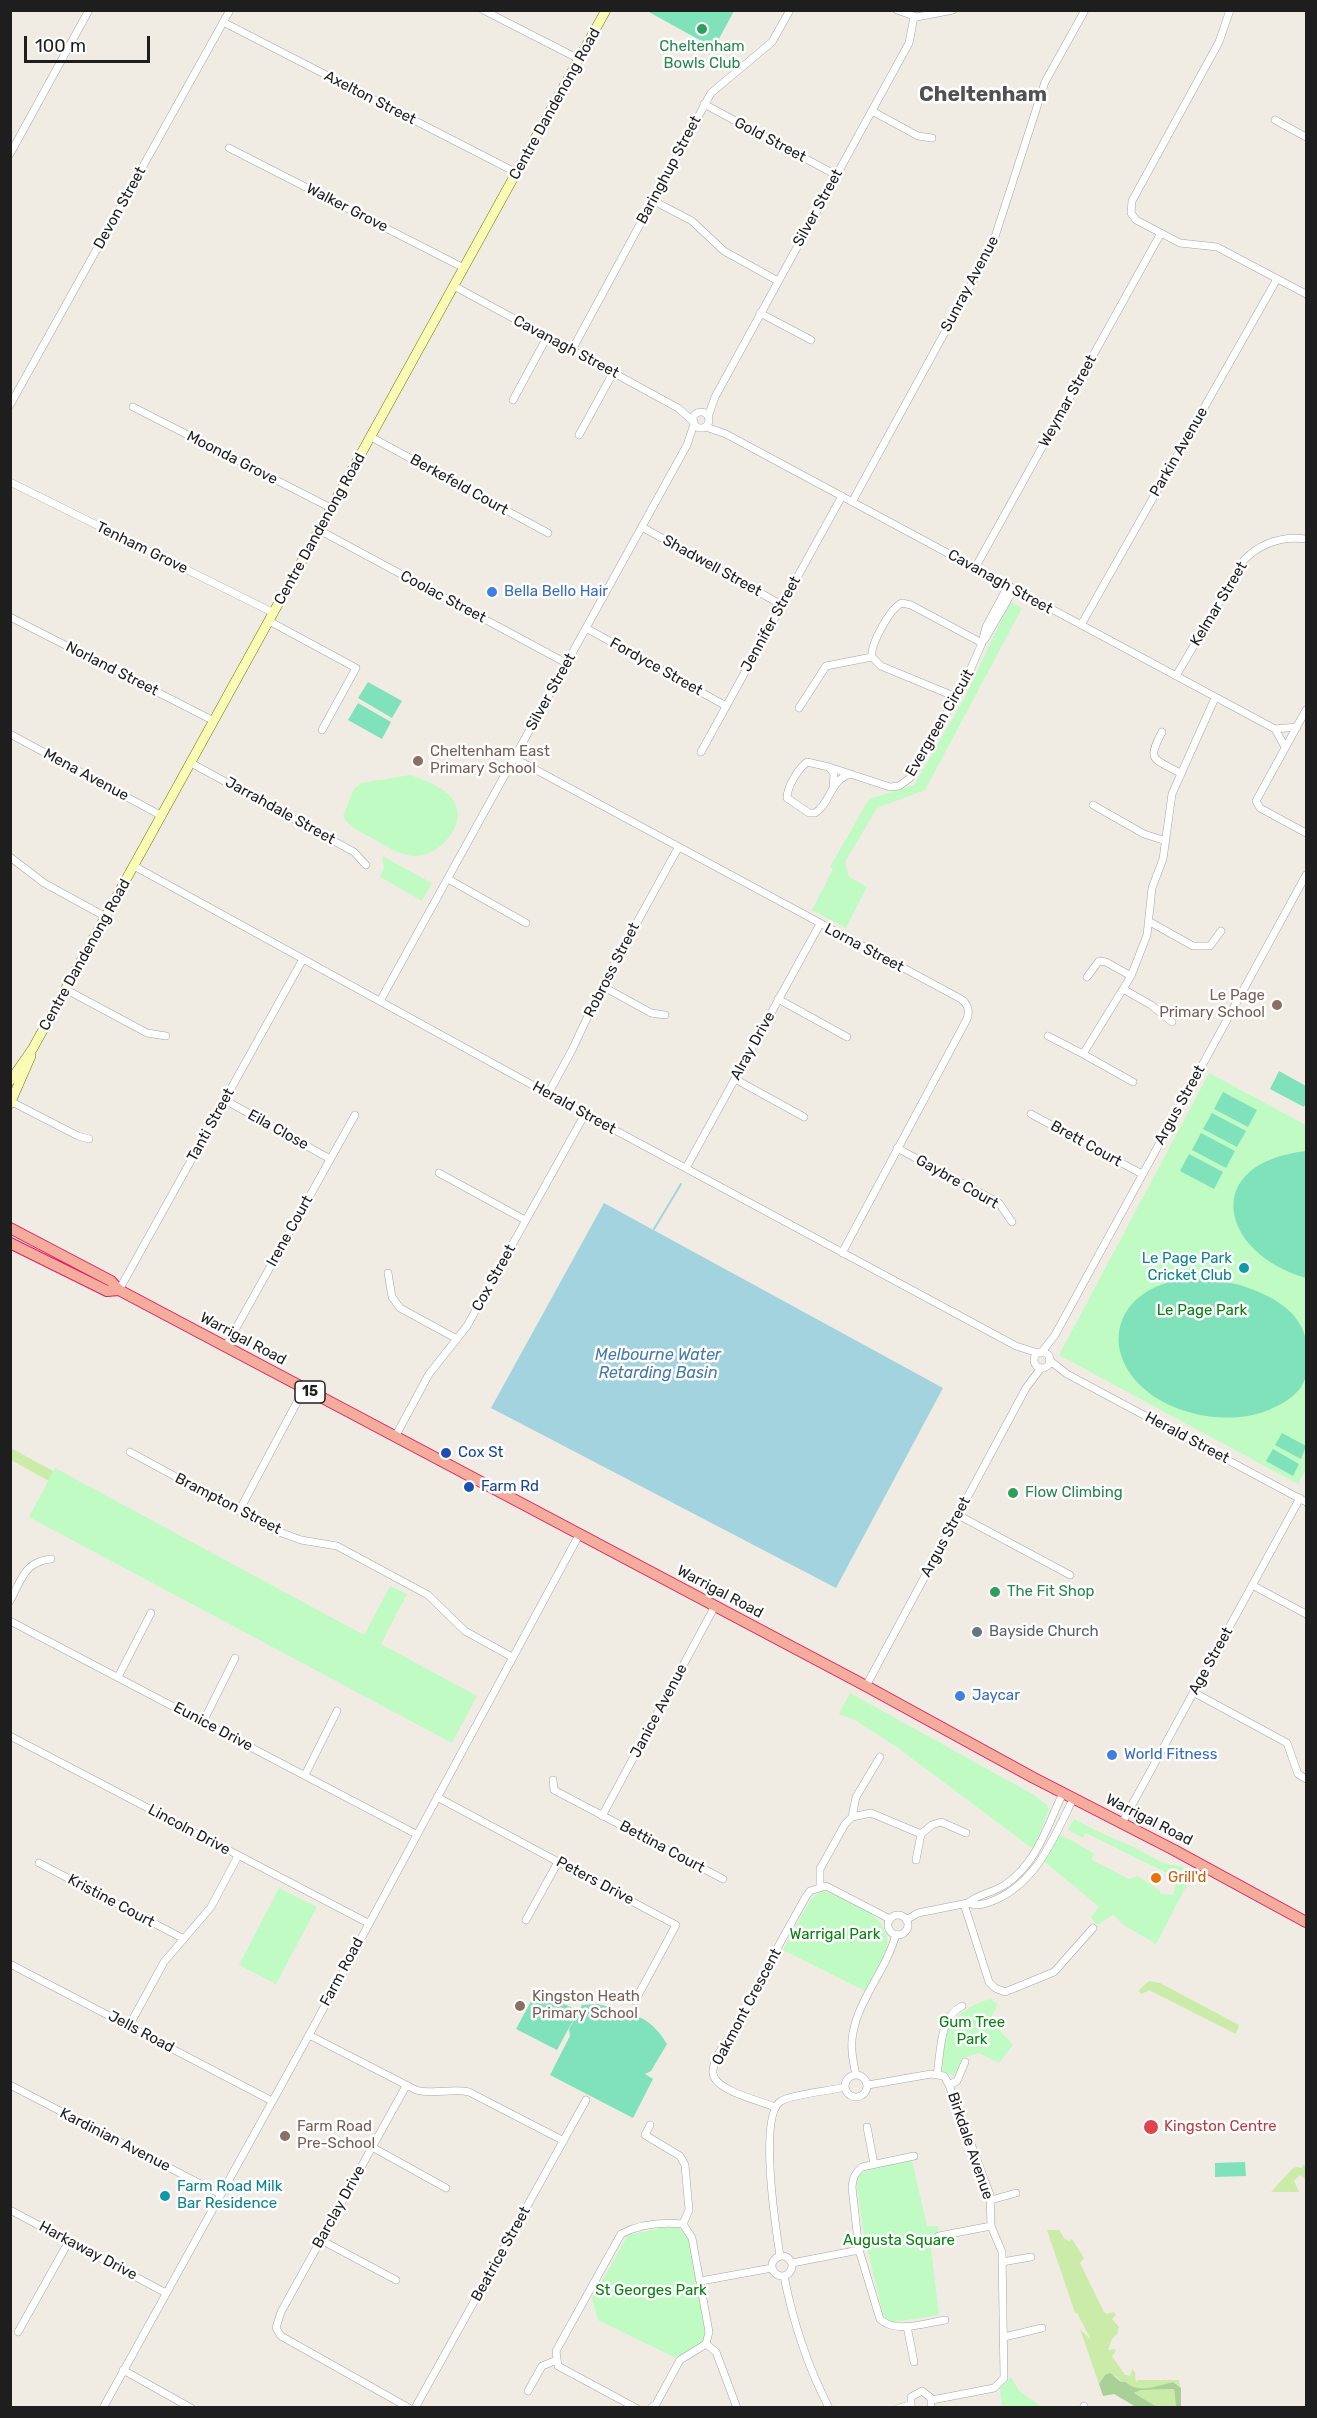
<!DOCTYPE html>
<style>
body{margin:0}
#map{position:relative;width:1317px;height:2418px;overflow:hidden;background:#f0ece4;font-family:Rubik,sans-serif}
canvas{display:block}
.frame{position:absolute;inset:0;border:12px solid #1e1e1e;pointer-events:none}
.scale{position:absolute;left:24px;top:36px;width:126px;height:27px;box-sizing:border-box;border:3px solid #1e1e1e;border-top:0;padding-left:8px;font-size:18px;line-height:21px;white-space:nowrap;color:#1e1e1e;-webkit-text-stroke:4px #fff;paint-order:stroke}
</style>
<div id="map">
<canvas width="1317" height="2418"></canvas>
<div class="frame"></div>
<div class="scale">100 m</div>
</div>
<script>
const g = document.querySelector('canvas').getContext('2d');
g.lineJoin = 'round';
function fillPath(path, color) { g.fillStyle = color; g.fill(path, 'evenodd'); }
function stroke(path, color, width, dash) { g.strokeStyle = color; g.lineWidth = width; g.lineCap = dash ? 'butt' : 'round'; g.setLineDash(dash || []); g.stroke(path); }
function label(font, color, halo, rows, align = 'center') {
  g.font = font + ' Rubik,sans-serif'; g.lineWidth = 5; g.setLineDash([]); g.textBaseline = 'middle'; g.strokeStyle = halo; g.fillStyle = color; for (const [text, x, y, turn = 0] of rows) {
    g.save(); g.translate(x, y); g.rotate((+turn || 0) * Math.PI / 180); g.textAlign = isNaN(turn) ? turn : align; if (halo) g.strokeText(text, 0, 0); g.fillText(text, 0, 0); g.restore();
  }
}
const grass = new Path2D(`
 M11,1448L53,1471L49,1481L11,1460Z
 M1149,1981L1160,1983L1239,2025L1236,2034L1149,1990L1142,1994L1138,1991Z
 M1303,2165L1306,2166V2180L1300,2175L1294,2181L1299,2192H1271L1292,2169L1296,2167L1302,2168Z
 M1047,2230H1059L1065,2239L1069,2241L1072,2239L1084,2258L1080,2263L1104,2312L1107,2314L1114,2312L1116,2315L1112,2319L1119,2327L1117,2334L1112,2339L1108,2350L1114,2349L1116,2351L1112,2356L1125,2375L1130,2376L1132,2369L1135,2372L1136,2382L1138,2380H1179L1180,2387L1173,2382C1162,2386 1144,2391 1134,2387C1127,2385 1128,2381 1121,2382L1116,2376L1105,2375L1099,2384L1080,2329L1091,2340L1077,2313H1075Z
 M1174,2389L1176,2407H1157L1134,2393L1141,2390Z`);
const forest = new Path2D(`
 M1110,2373L1121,2382C1128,2381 1127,2385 1134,2387C1144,2391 1162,2385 1173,2382L1181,2388V2407H1176L1174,2389L1141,2390L1134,2393L1157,2407H1136L1114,2394L1103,2396L1099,2384L1105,2375Z`);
const park = new Path2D(`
 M1010,602L1022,608L925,790L877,808L845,862L849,877L867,887L846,928L812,910L833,869L830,867L869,799L914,785L964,699Z
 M410,775C426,780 454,791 457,809C462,831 436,857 415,856C400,856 384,845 372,838C361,832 349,828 343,816L354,789L361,783Z
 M382,856L432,883L422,901L380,877L384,868Z
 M1209,1073L1306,1125V1469L1298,1484L1059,1355Z
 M55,1468L364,1635L390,1586L407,1594L381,1644L477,1696L452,1743L29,1517Z
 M850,1693L1034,1795L1047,1805L1049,1810L1033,1849L898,1748L855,1720L839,1714Z
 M1074,1819C1092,1829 1110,1837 1129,1845C1142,1850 1154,1860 1167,1864C1177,1866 1185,1865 1192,1875L1156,1944L1125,1926L1113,1915L1097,1925L1091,1917L1099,1907L1044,1861L1059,1834L1094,1853L1092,1860L1129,1879L1138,1876L1160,1891V1894L1173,1895L1177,1878L1086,1833L1083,1838L1068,1830Z
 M279,1888L317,1907L276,1984L239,1965Z
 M821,1890C844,1897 894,1916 887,1948C883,1963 873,1977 865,1991L783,1950L810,1900Z
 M990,1999L998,2004L990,2020L1013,2045L999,2063L979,2053L963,2058L954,2076L942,2071C944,2031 950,2011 990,1999Z
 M912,2161L927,2226H938L941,2245L931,2248L939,2315L893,2322L884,2318L864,2235L856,2180C869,2163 892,2163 912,2161Z
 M675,2225L688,2233L708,2334L705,2341L678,2359L598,2320L592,2299L628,2235Z
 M1011,2377L1019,2391L1042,2407H1002L1000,2389Z`);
const pitch = new Path2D(`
 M647,11H734L714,48Z
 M368,682L402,701L392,718L358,698Z
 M358,703L391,722L382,739L348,720Z
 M1279,1071L1306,1086V1102L1304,1107L1270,1089Z
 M1223,1092L1257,1110L1248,1127L1214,1109Z
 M1212,1113L1246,1131L1237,1147L1203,1129Z
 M1201,1133L1235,1151L1226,1168L1192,1150Z
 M1306,1151V1278C1219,1253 1200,1163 1306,1151Z
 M1189,1154L1223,1172L1214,1189L1180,1171Z
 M1199,1278C1235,1280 1300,1298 1306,1341C1308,1351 1308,1364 1306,1373C1305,1390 1287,1402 1273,1408C1223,1433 1129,1408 1119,1346C1117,1330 1122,1315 1132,1304C1149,1285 1175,1279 1199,1278Z
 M1282,1433L1306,1446L1301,1459L1275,1445Z
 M1273,1449L1299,1464L1293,1476L1266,1461Z
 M537,1990L578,2011L557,2050L516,2029Z
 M598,2004C630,2013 649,2014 667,2044L651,2071L645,2074L653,2079L633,2118L550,2075L570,2036L569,2029L582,2005Z
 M1245,2162L1246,2176L1215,2177V2163Z`);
const water = new Path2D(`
 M604,1203L943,1388L836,1588L491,1408Z`);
const stream = new Path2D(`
 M654,1229L681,1184`);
const minor = new Path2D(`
 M483,10L579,59
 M897,10L917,17L953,10
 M1230,10L1219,42L1132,201L1131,213L1136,220L1180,243L1217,247L1306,294
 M223,22L517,173
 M704,104L836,175
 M872,111L918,136L932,138
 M1275,120L1306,137
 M229,148L464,268
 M10,154L89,10
 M652,200L692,221L724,251L778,281
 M454,286L678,408L694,422
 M760,313L811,340
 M572,350L711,93L772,42L790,10
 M513,400L547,337
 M10,405L230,10
 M133,407L331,508
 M693 420a8 8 0 1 1 16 0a8 8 0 1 1-16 0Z
 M708,417L715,397L909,43L914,17
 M706,427L726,434L1275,729L1285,747
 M579,435L613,373
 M371,437L548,533
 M10,482L274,613
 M852,502L992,246L1045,82L1085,10
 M642,527L782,605
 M319,530L566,663
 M975,568L1161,233
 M10,617L214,721
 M269,621L356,668L322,730
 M1081,625L1277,279
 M586,628L726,706
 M985,639L1014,589
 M872,657C870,645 890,608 902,603L911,605L982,643
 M1176,676L1244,560C1261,543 1282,536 1306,539
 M799,708L826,666L872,657L881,666L956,697
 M1306,710L1256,801L1260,808L1306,833
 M1275,729L1297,727
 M1162,732C1146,762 1154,758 1180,773
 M10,734L162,816
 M701,752L842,496
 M514,758L961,999C968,1004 970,1010 967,1019L842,1253
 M191,763L354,852L366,865
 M829,767L890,787L899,786L910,778L968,675L982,643L986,627L1008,586
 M833,787L834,774L829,767L807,762C798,769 787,787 787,798L809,813H815C831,803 830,779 851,774
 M1093,805L1144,834L1166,841
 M10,857L44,883L106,917
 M134,866L585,1114L1016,1346L1038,1353
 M448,879L526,923
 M1150,922L1193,946H1210L1221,931
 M1087,977L1099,961L1106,962L1131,976
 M602,986L651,1013L665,1015
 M65,989L147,1033L166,1036
 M1123,989L1151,1005L1172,1022
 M778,999L847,1037
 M380,1001L687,445L694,424
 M1048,1036L1083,1054
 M735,1079L804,1117
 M1133,1082L1083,1054L1131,976L1147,935L1152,888L1163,859L1172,794L1215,698
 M548,1094L572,1050L602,986L678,848
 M225,1100L330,1159
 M10,1101L78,1136L89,1139
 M1031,1114L1142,1174
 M897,1148L999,1203L1012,1222
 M686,1168L820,924
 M439,1173L525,1220
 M388,1273L392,1297L400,1308L457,1339
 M119,1290L303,959
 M226,1346L355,1115
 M1034 1360a8 8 0 1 1 16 0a8 8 0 1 1-16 0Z
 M1041,1353L1055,1335L1306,875
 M1049,1360L1067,1374L1306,1502
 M395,1437L429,1374L467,1326L585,1114
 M130,1452L274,1530L301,1540L337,1546L428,1595L465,1631L512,1657
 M239,1511L304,1389
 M958,1515L1070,1575
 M1252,1585L1306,1614
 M10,1601C22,1579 24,1562 51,1559
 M10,1621L416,1834
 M118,1677L151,1613
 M866,1686L1026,1388L1041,1368
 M1193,1692L1287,1743L1298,1774L1306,1779
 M203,1722L235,1658
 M10,1736L368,1923
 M305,1775L337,1711
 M553,1780L554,1790L723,1879
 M437,1797L676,1925L635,2001
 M602,1816L715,1606
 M852,1817L856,1797L880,1757
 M1122,1823L1300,1498
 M916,1860L921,1834
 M39,1863L184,1939
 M820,1886V1869L845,1824L852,1817L871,1813L921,1834L932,1825L941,1822L966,1833
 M968,1903C979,1893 994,1893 1006,1884C1037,1863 1047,1826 1063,1793
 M964,1904L989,1982L995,1988L1005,1992L1054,1972L1093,1928
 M888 1925a10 10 0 1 1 20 0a10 10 0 1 1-20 0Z
 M526,1920L558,1862
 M906,1920L918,1913L968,1903C978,1907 985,1904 995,1900C1037,1882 1054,1837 1073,1799
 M10,1964L272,2101
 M129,2026L164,1962L211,1907L238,1856
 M309,2035L416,2090C434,2095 452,2088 469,2092L564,2141
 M937,2074C941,2052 939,2017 962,2006
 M845 2086a11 11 0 1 1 22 0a11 11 0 1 1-22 0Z
 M856,2075C853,2061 850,2047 853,2033C859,1998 887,1969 896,1934
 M10,2085L220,2194
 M868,2085L931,2074L944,2076L949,2085L990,2195L991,2226L1002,2252L1004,2378L994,2388L932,2400
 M949,2085L957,2081L965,2062
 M406,2086L281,2312L276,2328L281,2336L409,2408
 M775,2107C761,2101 721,2092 714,2077C707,2062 735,2030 743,2017C750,2008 752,1997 757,1988C771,1957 789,1928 805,1898L810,1891L826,1886L890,1919
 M650,2125L645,2135L680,2156L685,2165L689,2210L683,2224
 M867,2127L874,2164
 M372,2147L446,2188
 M914,2156L862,2167C855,2173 853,2177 852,2187L859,2250L880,2319C895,2334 925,2323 945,2320
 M991,2200L1016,2193
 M10,2210L166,2293
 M939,2236L991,2226
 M321,2240L396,2280
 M772 2266a10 10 0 1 1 20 0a10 10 0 1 1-20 0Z
 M780,2256C776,2230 758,2115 781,2101C793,2094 830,2091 845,2087
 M1002,2262L1031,2257
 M792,2263L859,2250
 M784,2276C793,2322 808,2367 829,2408
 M701,2281L772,2268
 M907,2326L914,2362
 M18,2332L69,2241
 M1004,2337L1042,2328
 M706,2344L716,2352L737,2408
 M123,2370L191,2408
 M528,2391L542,2366L557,2360
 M103,2408L309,2035L579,1535
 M415,2408L586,2100
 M636,2408L558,2366L556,2351L621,2234C640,2224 663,2222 683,2224L692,2238L709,2332L706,2344L680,2360L656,2404L651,2408
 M899,2408L910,2405
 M911,2408V2397L922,2391L931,2398V2408
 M1083,2408L1084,2406`);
const secondary = new Path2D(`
 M10,1081L33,1048L606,10
 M10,1104L31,1056`);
const trunk = new Path2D(`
 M10,1228L111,1281L119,1290L866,1686L1032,1777L1174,1850L1306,1922
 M10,1243L107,1291L119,1290`);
const markers = [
 [702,29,6,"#2e9e5b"],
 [492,592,6,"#3f7fe0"],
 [418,761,6,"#8d6e63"],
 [1277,1005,6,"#8d6e63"],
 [1244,1268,6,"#0f9aa8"],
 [446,1453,6,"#1a4fb4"],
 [469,1487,6,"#1a4fb4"],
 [1013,1493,6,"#2e9e5b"],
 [995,1592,6,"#2e9e5b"],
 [977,1632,6,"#6b7280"],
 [960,1696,6,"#3f7fe0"],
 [1112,1755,6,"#3f7fe0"],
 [1156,1878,6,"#e8710a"],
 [520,2006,6,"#8d6e63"],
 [1151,2127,8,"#e0444e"],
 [285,2136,6,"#8d6e63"],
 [165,2196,6,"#0f9aa8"]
];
const shields = [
 [310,1392,30]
];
const shieldNames = [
 ["15",310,1392]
];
const leisureNames = [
 ["Cheltenham",702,47,"center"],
 ["Bowls Club",702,64,"center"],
 ["Flow Climbing",1025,1493],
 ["The Fit Shop",1007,1592]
];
const streetNames = [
 ["Axelton Street",370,98,27],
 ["Centre Dandenong Road",555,104,-61],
 ["Gold Street",770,140,28],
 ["Baringhup Street",669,170,-62],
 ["Devon Street",120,208,-61],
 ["Walker Grove",347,208,27],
 ["Silver Street",818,208,-61],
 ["Sunray Avenue",970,284,-62],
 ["Cavanagh Street",566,347,28],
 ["Weymar Street",1068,401,-61],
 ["Parkin Avenue",1179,452,-60],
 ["Moonda Grove",232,458,27],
 ["Berkefeld Court",459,485,29],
 ["Centre Dandenong Road",320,529,-61],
 ["Tenham Grove",142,548,26],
 ["Shadwell Street",712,566,29],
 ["Cavanagh Street",1000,582,29],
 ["Coolac Street",443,597,28],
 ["Kelmar Street",1219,604,-59],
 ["Jennifer Street",771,624,-61],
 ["Fordyce Street",656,667,29],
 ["Norland Street",112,669,27],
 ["Silver Street",551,692,-61],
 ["Evergreen Circuit",940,723,-60],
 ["Mena Avenue",86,775,28],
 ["Jarrahdale Street",280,811,29],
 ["Lorna Street",864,948,28],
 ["Centre Dandenong Road",85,955,-61],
 ["Robross Street",612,970,-63],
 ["Alray Drive",753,1046,-61],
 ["Argus Street",1180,1105,-61],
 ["Herald Street",574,1108,29],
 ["Tanti Street",211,1125,-61],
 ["Eila Close",278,1130,29],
 ["Brett Court",1086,1144,29],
 ["Gaybre Court",957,1182,30],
 ["Irene Court",290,1231,-61],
 ["Cox Street",494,1278,-61],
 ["Warrigal Road",243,1339,28],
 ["Herald Street",1187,1438,28],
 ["Brampton Street",228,1504,27],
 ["Argus Street",946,1537,-62],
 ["Warrigal Road",720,1592,28],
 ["Age Street",1211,1661,-61],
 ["Janice Avenue",659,1711,-62],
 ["Eunice Drive",213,1727,28],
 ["Warrigal Road",1149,1820,27],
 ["Lincoln Drive",189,1830,28],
 ["Bettina Court",662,1847,28],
 ["Peters Drive",595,1881,28],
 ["Kristine Court",111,1901,28],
 ["Farm Road",342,1972,-62],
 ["Oakmont Crescent",747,2007,-62],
 ["Jells Road",141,2032,28],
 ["Kardinian Avenue",115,2140,27],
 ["Birkdale Avenue",970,2146,71],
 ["Barclay Drive",339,2207,-61],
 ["Harkaway Drive",88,2251,28],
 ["Beatrice Street",501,2254,-61]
];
const shopNames = [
 ["Bella Bello Hair",504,592],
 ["Jaycar",972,1696],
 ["World Fitness",1124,1755]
];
const educationNames = [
 ["Cheltenham East",430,752],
 ["Primary School",430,769],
 ["Le Page",1265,996,"right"],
 ["Primary School",1265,1013,"right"],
 ["Kingston Heath",532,1997],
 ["Primary School",532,2014],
 ["Farm Road",297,2127],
 ["Pre-School",297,2144]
];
const cultureNames = [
 ["Le Page Park",1232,1259],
 ["Cricket Club",1232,1276],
 ["Farm Road Milk",177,2187,"left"],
 ["Bar Residence",177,2204,"left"]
];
const parkNames = [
 ["Le Page Park",1202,1311],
 ["Warrigal Park",835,1935],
 ["Gum Tree",972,2023],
 ["Park",972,2040],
 ["Augusta Square",899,2241],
 ["St Georges Park",651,2291]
];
const transitNames = [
 ["Cox St",458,1453],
 ["Farm Rd",481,1487]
];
const worshipNames = [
 ["Bayside Church",989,1632]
];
const foodNames = [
 ["Grill'd",1168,1878]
];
const healthNames = [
 ["Kingston Centre",1164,2127]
];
const waterNames = [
 ["Melbourne Water",658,1355],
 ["Retarding Basin",658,1373]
];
const districtNames = [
 ["Cheltenham",983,95]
];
fillPath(grass, '#cbeca8');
fillPath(forest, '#a9d197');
fillPath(park, '#bffbc3');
fillPath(pitch, '#7fe2ba');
fillPath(water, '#a3d3df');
stroke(stream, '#a3d3df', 2);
stroke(minor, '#a5a5a5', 8);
stroke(secondary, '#707a01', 10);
stroke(trunk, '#e11d65', 12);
stroke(minor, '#fff', 7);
stroke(secondary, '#fafcb6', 9);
stroke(trunk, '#f4ad9c', 10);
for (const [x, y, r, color] of markers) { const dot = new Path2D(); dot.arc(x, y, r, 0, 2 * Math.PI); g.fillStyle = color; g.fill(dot); stroke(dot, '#fff', 2); }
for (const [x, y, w] of shields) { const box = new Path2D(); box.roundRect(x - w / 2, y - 11, w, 22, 4.5); g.fillStyle = '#fff'; g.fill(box); stroke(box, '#1e1e1e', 1.5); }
label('bold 14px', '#1e1e1e', null, shieldNames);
label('15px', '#27864d', '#fff', leisureNames, 'left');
label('15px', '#1e1e1e', '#fff', streetNames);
label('15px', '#366cbe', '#fff', shopNames, 'left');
label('15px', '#785e54', '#fff', educationNames, 'left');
label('15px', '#0d838f', '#fff', cultureNames, 'right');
label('15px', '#07820f', '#fff', parkNames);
label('15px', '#164399', '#fff', transitNames, 'left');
label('15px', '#5b616d', '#fff', worshipNames, 'left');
label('15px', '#c56008', '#fff', foodNames, 'left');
label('15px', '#be3a42', '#fff', healthNames, 'left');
label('italic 16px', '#447aaa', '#fff', waterNames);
label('bold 21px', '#515151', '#fff', districtNames);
</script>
